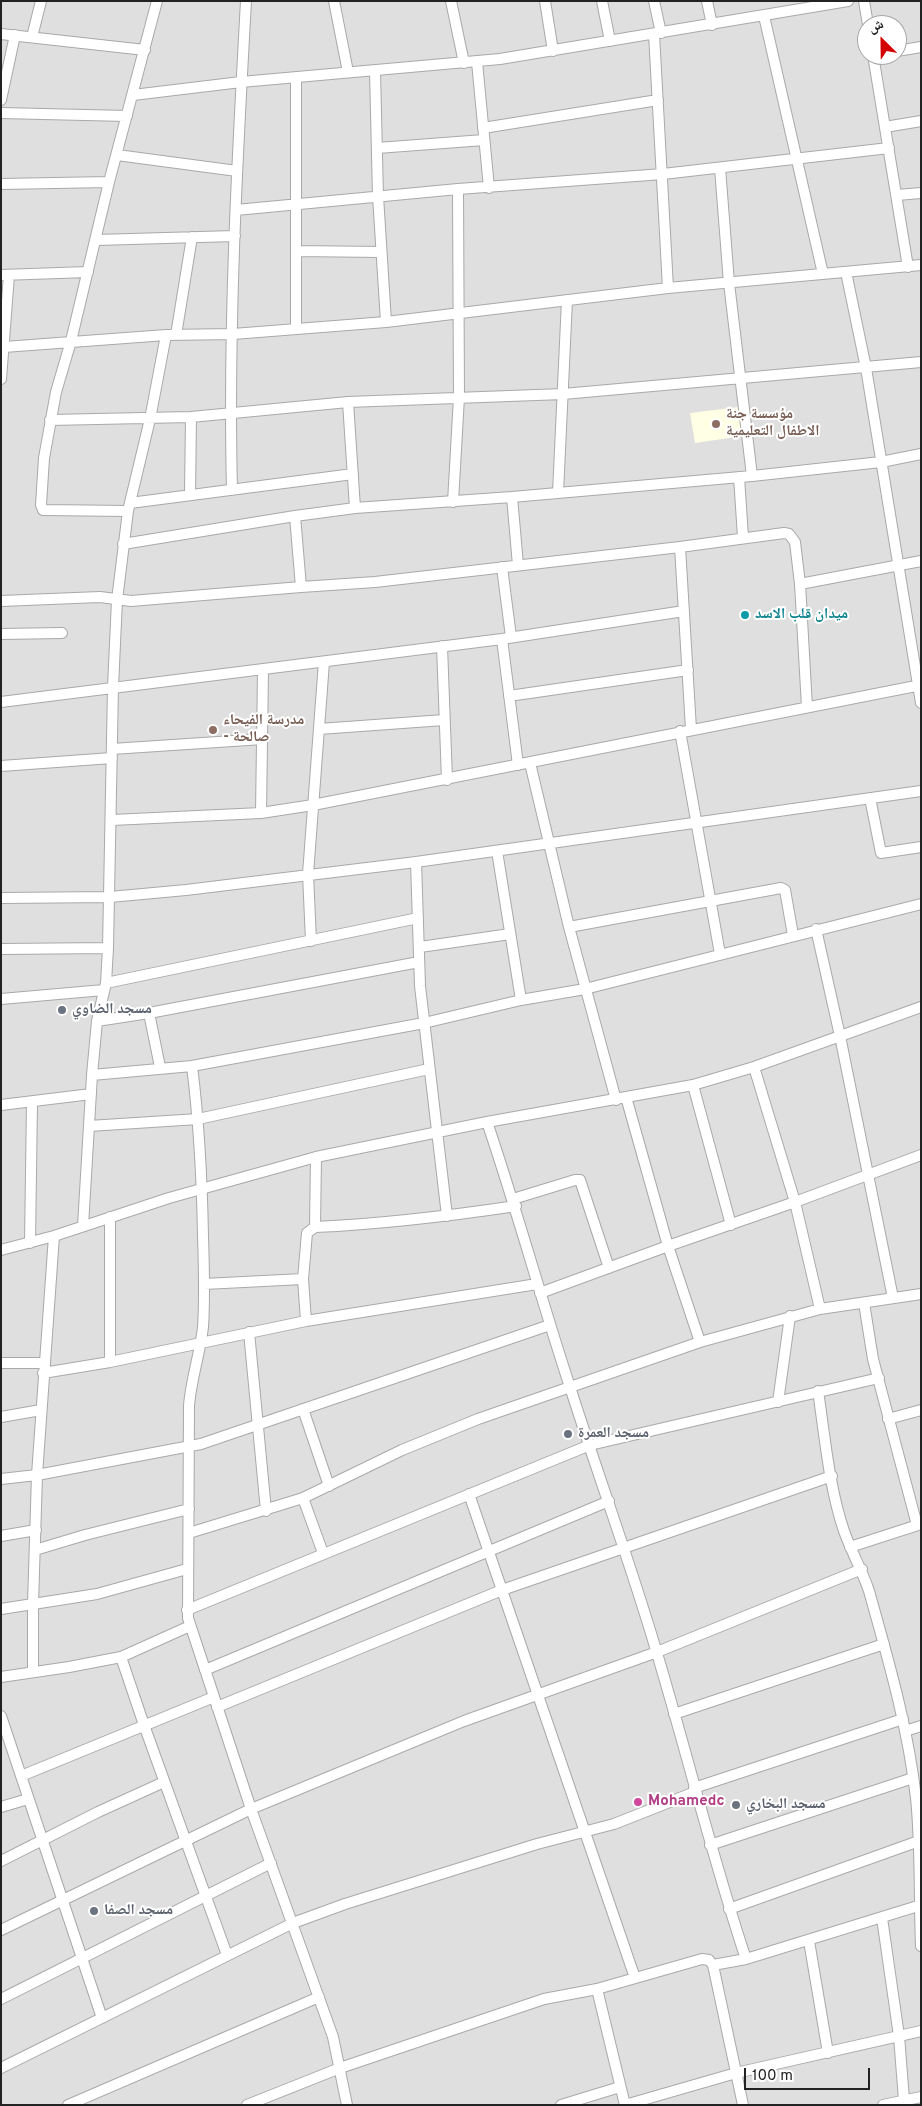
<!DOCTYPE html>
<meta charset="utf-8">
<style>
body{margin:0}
#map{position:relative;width:922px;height:2106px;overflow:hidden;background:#f2efe9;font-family:Overpass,"Noto Naskh Arabic",sans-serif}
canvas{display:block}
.frame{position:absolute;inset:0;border:2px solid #222;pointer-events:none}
.north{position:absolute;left:857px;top:15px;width:50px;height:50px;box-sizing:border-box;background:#fff;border:1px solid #a7a7a7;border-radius:50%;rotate:337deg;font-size:14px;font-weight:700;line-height:20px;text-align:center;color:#222}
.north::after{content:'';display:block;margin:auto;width:18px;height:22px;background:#d40000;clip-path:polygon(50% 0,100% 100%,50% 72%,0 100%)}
.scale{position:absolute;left:744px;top:2068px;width:126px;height:22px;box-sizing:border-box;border:2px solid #222;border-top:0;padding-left:6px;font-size:15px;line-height:18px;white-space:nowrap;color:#222;-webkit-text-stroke:4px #fff;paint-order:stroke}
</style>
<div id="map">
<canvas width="922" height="2106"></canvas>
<div class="frame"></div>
<div class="north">ش</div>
<div class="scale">100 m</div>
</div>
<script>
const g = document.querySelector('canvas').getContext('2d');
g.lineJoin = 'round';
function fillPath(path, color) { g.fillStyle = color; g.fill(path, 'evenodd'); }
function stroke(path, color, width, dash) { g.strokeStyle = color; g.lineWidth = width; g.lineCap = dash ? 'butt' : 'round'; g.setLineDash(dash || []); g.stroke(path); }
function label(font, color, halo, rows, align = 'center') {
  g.font = font + ' Overpass,"Noto Naskh Arabic",sans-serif'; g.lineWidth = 4; g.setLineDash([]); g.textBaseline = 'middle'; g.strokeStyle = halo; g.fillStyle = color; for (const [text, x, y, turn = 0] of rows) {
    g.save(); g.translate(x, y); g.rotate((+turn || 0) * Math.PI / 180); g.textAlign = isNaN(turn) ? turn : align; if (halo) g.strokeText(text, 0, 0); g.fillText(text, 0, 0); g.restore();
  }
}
const residential = new Path2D(`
 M1,1H921V2105H1ZM867,25H897V55H867Z`);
const education = new Path2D(`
 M739,407L742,436L695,443L690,413Z`);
const minor = new Path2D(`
 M334,1L348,72
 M451,1L464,63
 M545,1L553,51
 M602,1L610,41
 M654,1L661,33
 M707,1L712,25
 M864,1L868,25
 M764,16L823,274
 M1,34L145,50
 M654,34L668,288
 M32,37L41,1
 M897,51L921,47
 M873,55L908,267
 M477,62L489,188
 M375,71L378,196L386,322
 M133,95L241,82L500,59L848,1
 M1,100L15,35
 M1,113L127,116
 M885,127L921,121
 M483,128L658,100
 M377,148L484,140
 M117,155L237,171
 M720,168L729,283L752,476
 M1,184L109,182
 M897,195L921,193
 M236,210L458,189L663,174L889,148
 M96,240L235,236
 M296,251L381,252
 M846,272L866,368L921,703
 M1,275L88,272
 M296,328V77
 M176,335L192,237
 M4,347L166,335L233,334L386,322L668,288L921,265
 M1,379L9,275
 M348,402L355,508
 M50,420L191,417L348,402L563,394L921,362
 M739,477L743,537
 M232,490C228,327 237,164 246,1
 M558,493L567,300
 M190,495L191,417
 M512,497L518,565
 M453,502L459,397L458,189
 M130,503L353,474
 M128,511L43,510L41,505L44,458L56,392L71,341L109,182L157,1
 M295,516L301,587
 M123,544L295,516L355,508L512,497L752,476L881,462L921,454
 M680,547L691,729
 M502,567L511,637
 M800,584L921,561
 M1,601L100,597L131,601L301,587L375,582L680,547L784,533L789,534L795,542L800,584L807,707
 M1,634L62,633
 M502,639L518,765
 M442,646L447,780
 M509,696L688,670
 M1,702L502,639L684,611
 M319,729L444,720
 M680,731L720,954
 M112,749L263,739
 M530,763L569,927L616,1100
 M1,766L112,758
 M870,798L881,853L921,847
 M261,813L263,670
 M112,820L261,813L313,805L921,685
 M497,851L521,1000
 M416,862L420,986L447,1216
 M1,898L110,897L186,890L416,862L921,791
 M569,927L781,888L785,890L793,935
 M816,929L840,1036L893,1298
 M311,941L308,874L324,662
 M420,947L510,934
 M1,949L108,948
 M106,983L418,918
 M1,999L104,990
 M149,1013L160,1067
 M97,1021L149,1013L419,962
 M192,1066C199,1122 202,1179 203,1236C204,1266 205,1297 203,1327C200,1354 191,1379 189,1406L188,1618L251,1809L333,2037L347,2105
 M754,1067L795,1202L820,1309
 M92,1075L192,1066L424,1023L521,1000L585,989L921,904
 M693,1085L731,1225
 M626,1097L668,1246L700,1342
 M1,1105L91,1094
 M487,1122C517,1210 541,1299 570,1387C598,1475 630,1562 656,1650C687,1753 712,1857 746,1959
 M89,1126L198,1119L429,1069
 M513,1199L575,1180H580L609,1268
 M110,1217V1362
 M83,1226L92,1075L97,1021L106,983L108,948L113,687L117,600L128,511L150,419L166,335
 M315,1227C382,1224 449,1216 516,1206
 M30,1243L32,1102
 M1,1250L54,1236L169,1198L316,1157L487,1122L693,1085L754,1067L921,1007
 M204,1284L303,1279
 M540,1293L668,1246L795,1202L921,1155
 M864,1303L873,1359L917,1525
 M306,1321L303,1279L307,1233L315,1227L316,1157
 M249,1332L266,1511
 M1,1363H44
 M43,1373L110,1362L306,1321L537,1284
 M818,1391C825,1437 829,1487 844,1531C851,1551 862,1570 869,1591C888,1659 908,1727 916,1798C921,1847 919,1896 921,1946
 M778,1402L790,1316
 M303,1409L329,1486
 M1,1417L41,1410
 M888,1419L921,1410
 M1,1479L37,1475L201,1444L550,1325
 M469,1494L635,1978
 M303,1498L323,1553
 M189,1533L303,1498L402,1450L478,1419L700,1342L820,1309L921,1294
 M1,1536L36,1530
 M850,1547L921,1524
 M35,1550L85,1535L189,1509
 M1,1609L33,1604L37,1475L54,1236
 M187,1610L590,1445L879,1378
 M121,1657L144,1725L227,1955
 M205,1670L609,1501
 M33,1671V1604L97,1594L187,1569
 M1,1677L69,1667L121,1657L190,1626
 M217,1707L502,1590L832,1476
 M674,1714L884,1644
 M1,1716L102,2018
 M905,1731L921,1726
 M21,1776L214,1697
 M694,1788L903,1719
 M1,1807L28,1799
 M710,1845L913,1778
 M1,1861L98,1812L164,1782
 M729,1909L919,1841
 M882,1918L899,2036L904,2100
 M1,1930L251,1809L464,1721L657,1652L862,1569
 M809,1941L828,2053
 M713,1965L746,1959L921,1905
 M597,1989L625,2105
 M1,1999L271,1863
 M1,2068L293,1923L345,1904L537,1844L614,1824L695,1792
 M68,2105L319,1997
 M247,2105L340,2068L544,1999L597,1989L702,1959L709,1960L713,1965L743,2105
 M561,2105L620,2087
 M625,2105L736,2073L921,2031
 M883,2105L921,2097`);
const markers = [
 [716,424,5,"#8d6e63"],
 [745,615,5,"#0f9aa8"],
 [213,730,5,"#8d6e63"],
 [62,1010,5,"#6b7280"],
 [568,1434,5,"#6b7280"],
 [638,1802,5,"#d1479c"],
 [736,1805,5,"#6b7280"],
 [94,1911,5,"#6b7280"]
];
const educationNames = [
 ["مؤسسة جنة",726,415],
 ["الاطفال التعليمية",726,432],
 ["مدرسة الفيحاء",223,721],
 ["- صالحة",223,738]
];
const cultureNames = [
 ["ميدان قلب الاسد",755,615]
];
const worshipNames = [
 ["مسجد الضاوي",72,1010],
 ["مسجد العمرة",578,1434],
 ["مسجد البخاري",746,1805],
 ["مسجد الصفا",104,1911]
];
const hotelNames = [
 ["Mohamedc",648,1802]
];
fillPath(residential, '#e0dfdf');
fillPath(education, '#ffffe5');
stroke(minor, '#a9a9a9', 12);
stroke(minor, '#fff', 10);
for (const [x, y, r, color] of markers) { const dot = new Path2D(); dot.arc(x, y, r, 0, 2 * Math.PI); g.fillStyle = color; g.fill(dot); stroke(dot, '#fff', 2); }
label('bold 15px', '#785e54', '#fff', educationNames, 'left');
label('bold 15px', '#0d838f', '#fff', cultureNames, 'left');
label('bold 15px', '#5b616d', '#fff', worshipNames, 'left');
label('bold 15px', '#b23c85', '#fff', hotelNames, 'left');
</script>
